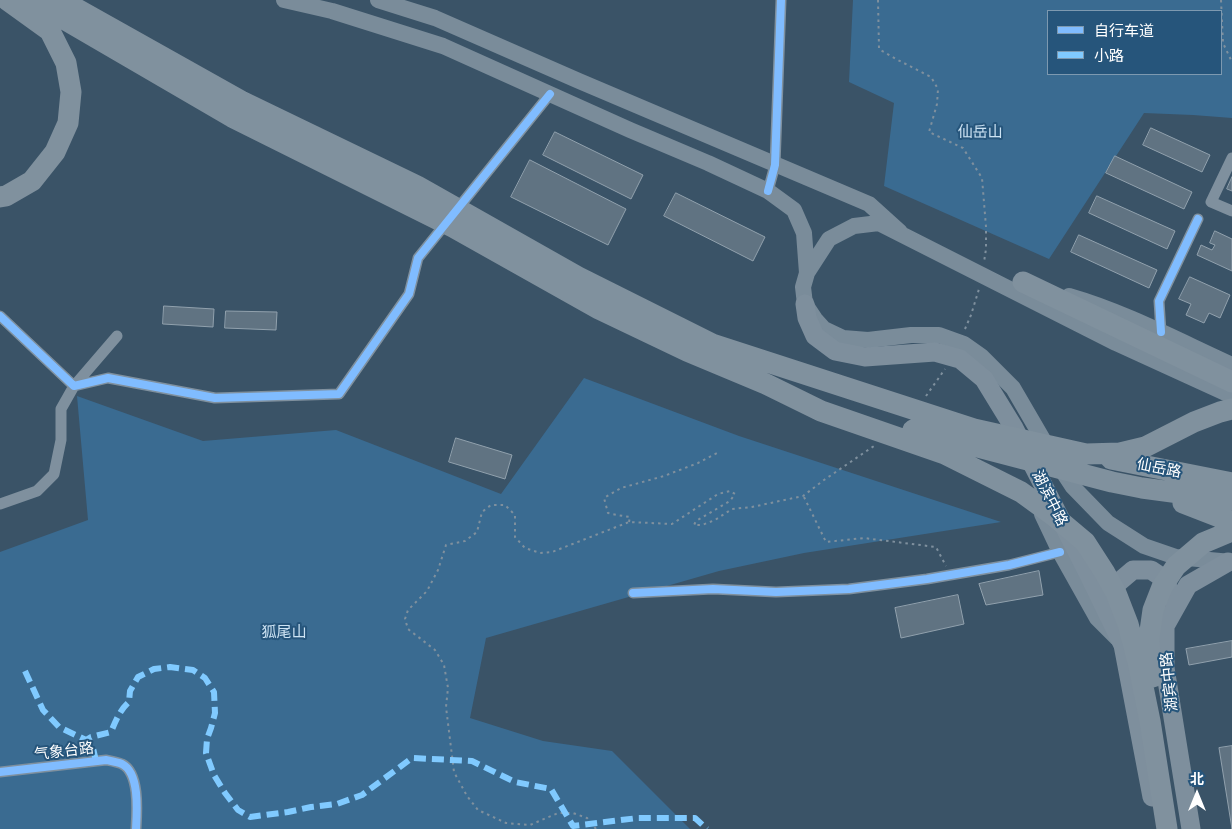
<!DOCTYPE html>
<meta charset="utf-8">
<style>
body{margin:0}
#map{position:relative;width:1232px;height:829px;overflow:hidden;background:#3a5367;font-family:Barlow,"Noto Sans SC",sans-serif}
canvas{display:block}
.legend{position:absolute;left:1047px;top:10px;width:175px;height:65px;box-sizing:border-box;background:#26557b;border:1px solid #7d99b0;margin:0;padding:6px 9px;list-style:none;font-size:15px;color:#fff}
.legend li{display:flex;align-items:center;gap:10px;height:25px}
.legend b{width:25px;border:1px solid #7d99b0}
.north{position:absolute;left:1172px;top:769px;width:50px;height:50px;-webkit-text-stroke:4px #26557b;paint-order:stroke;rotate:0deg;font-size:14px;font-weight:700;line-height:20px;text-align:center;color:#fff}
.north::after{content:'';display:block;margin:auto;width:18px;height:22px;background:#fff;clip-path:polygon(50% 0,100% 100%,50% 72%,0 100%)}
</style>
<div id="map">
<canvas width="1232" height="829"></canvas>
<ul class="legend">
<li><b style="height:6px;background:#80bcff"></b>自行车道</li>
<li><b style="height:6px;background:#80caff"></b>小路</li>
</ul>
<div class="north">北</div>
</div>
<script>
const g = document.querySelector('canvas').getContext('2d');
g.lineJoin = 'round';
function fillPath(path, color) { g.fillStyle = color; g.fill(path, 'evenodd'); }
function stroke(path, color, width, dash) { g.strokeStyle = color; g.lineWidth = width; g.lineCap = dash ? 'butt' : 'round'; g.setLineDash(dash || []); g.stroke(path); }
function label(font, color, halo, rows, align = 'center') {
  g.font = font + ' Barlow,"Noto Sans SC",sans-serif'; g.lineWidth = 4; g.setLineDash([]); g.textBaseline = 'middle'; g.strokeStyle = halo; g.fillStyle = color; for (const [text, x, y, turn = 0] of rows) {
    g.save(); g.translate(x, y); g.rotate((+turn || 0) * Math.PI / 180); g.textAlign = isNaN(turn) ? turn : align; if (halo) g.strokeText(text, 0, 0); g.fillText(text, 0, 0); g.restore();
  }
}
const green = new Path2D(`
 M853,0H1232V118L1193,115L1144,113L1049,259L884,186L894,103L849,82ZM1048,11H1221V74H1048Z
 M584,378L739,436L1001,522L804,553L719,571L486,638L470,718L543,741L612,751L690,829H0V552L88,520L77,396L203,441L336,430L501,494Z`);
const building = new Path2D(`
 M1151,128L1210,155L1202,172L1143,145Z
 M555,132L643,175L631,199L543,155Z
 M1115,156L1192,192L1184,209L1106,173Z
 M530,160L626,209L608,245L511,197Z
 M1232,177V191L1227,189Z
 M676,193L765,237L753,261L664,216Z
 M1097,196L1175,231L1167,249L1089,213Z
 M1215,231L1232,239V271L1197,255L1201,245L1212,250L1215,245L1210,243Z
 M1079,235L1157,270L1149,288L1071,252Z
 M1190,277L1230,295L1220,318L1209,313L1204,323L1186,315L1191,304L1179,299Z
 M164,306L214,309L213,327L163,324Z
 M226,311L277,312L276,330L225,328Z
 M456,438L512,455L505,479L449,462Z
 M1039,571L1043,595L986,605L979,584Z
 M958,595L964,624L901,638L895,608Z
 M1232,641V657L1189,665L1186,649Z
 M1232,746V829L1219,748Z`);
const path = new Path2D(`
 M878,0L879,49L896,59L931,77L938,89L937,104L929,132L963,148L982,178L986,227V249L984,262
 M1221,0L1223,43L1232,62
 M965,329L971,315L979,289
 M926,396L945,369
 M804,497L826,542L864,538L936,547L946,566
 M629,522L630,517L617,515L608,513L604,498L621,488L664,476L698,463L717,453
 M596,829L587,818L573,813H558L530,825L506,823L478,810L467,796L454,772L446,707L448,688L444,665L435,650L408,629L405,619L408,610L427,591L438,570L446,545L465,541L477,532L482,512L491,505H505L515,515V537L525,548L540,553L552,552L629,522L672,524L718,494L730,491L735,494L730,501L696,521L694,525H702L715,520L732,509L752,507L803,496L824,480L874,446`);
const street = new Path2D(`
 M1232,158L1211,202L1232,211
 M768,191L775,165L781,0
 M0,316L74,386L108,378L215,398L339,394L409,294L418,258L550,94
 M1161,332L1159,301L1198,219
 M0,504L37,491L54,474L61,440V409L74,386L117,336
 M633,593L713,589L776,592L849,589L927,579L1009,565L1060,552
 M0,772L106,760C111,761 117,762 122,764C140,773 137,812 136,829`);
const secondary = new Path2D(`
 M284,0L332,11L443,46L630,130L708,163L768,191L794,210L804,233L807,273L803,287L805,304L815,319L824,329L843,338L868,340L911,335H939L964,344L981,356L1013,388L1052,455L1073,487L1108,523L1144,546L1176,557L1232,562
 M378,0L435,18L579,81L869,204L900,232
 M807,273L829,239L854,226L879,223L1116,343L1232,396
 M1069,296C1125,312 1179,341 1232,365
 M1042,504V514L1060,552L1097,618L1117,638`);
const primary = new Path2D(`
 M805,304L807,318L815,336L835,351L865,357L935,352L960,359L984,379L1014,428L1088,573L1123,645L1152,797
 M1107,599L1113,587L1133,570H1151L1166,580L1170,596
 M1191,829L1165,668V626L1188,585L1228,562`);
const highway = new Path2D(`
 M31,0L232,117L453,227L599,309L687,351L766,384L821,411L945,454L1021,492L1054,516L1085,542L1105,573L1116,593L1128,624L1138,662L1150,721L1167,829
 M61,0L241,101L417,186L578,277L712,344L974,429L1086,454L1120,453L1145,447L1194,422L1220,412L1232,409
 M0,197L6,196L32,181L55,152L68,123L71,92L66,63L50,31L7,0
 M1023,282L1232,382
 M913,430L1112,482L1142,488L1232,500
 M1111,459L1232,483
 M1183,503L1232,522
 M1153,677L1150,659L1149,638L1153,610L1162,587L1176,566L1203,543L1232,531`);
const quiet = new Path2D(`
 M25,671L43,710L59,727L86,740
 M96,761L93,748L86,740L91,737L111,732C116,720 120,710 129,702L130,691L138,677L154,669L170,667L193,670L205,678L214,692L215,713L211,728L207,739L206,753L214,775L225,793L238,810L250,817L288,812L311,807L337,804L362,795L412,758L472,761L515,782L551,789L573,826L638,818H695L707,829`);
const cycleway = new Path2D(`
 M768,191L775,165L781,0
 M0,316L74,386L108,378L215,398L339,394L409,294L418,258L550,94
 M1161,332L1159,301L1198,219
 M633,593L713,589L776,592L849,589L927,579L1009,565L1060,552
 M0,772L106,760C111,761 117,762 122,764C140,773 137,812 136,829`);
const parkNames = [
 ["仙岳山",980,132],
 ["狐尾山",284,632]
];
const streetNames = [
 ["仙岳路",1159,468,11],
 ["湖滨中路",1050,498,63],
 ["湖宾中路",1169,682,-96],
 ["气象台路",64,751,-7]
];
fillPath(green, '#3a6b91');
fillPath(building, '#607382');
stroke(building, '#91a1ad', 1);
stroke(path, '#7f909e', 2, [2.5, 4]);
stroke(street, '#7f909e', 11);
stroke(secondary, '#7a8c9a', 16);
stroke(primary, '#7e8f9d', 19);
stroke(highway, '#80919e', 21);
stroke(quiet, '#80caff', 6, [12, 6]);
stroke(cycleway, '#80bcff', 8);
label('15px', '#cde3f3', '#26557b', parkNames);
label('15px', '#fff', '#26557b', streetNames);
</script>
